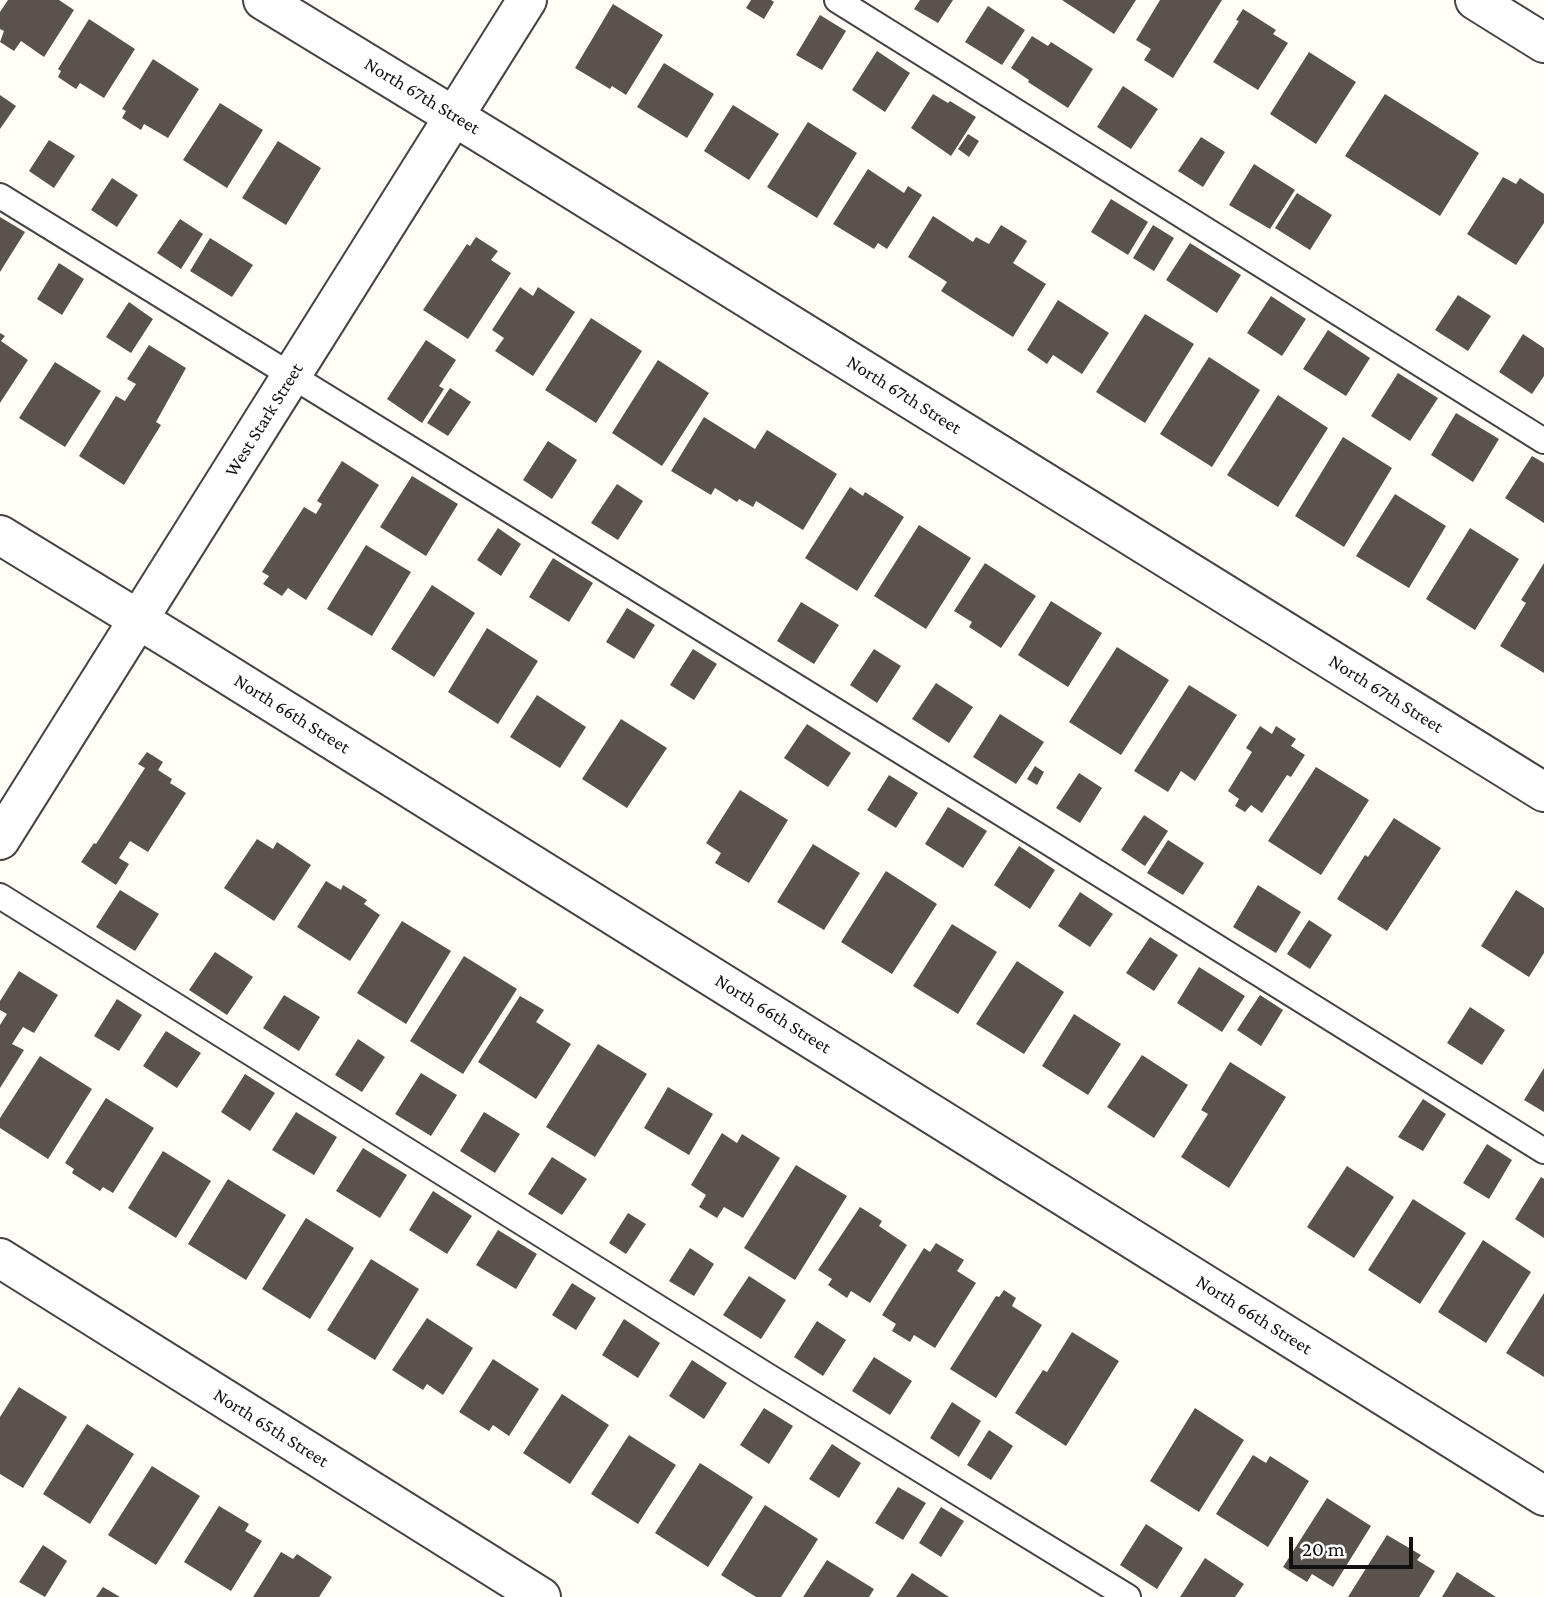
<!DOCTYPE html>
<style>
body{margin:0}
#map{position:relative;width:1544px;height:1597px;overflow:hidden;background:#fffdf5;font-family:"Crimson Pro",serif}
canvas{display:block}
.scale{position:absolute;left:1289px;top:1537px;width:124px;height:32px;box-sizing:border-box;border:4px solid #111;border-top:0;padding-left:9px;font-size:21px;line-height:24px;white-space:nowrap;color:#111;-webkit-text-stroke:5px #fff;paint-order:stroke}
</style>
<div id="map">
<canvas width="1544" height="1597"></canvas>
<div class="scale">20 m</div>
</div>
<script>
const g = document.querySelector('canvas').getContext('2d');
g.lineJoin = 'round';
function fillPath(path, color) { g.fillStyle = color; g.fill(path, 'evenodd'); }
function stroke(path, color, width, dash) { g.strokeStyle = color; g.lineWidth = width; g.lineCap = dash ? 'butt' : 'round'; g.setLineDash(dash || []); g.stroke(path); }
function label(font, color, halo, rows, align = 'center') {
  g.font = font + ' "Crimson Pro",serif'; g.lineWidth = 7; g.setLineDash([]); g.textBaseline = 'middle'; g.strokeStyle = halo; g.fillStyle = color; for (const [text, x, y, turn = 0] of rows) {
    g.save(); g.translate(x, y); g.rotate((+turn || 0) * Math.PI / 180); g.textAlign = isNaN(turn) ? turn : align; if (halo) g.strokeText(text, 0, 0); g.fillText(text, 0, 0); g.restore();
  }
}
const building = new Path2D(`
 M8,0H59L74,10L44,57L21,41L14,51L0,42L4,31L0,29V12Z
 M751,0H771L774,2L764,19L746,8Z
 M920,0H953L938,23L914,9Z
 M1062,0H1136L1114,34Z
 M1160,0H1222L1173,78L1144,60L1151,49L1136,40Z
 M613,4L663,35L626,95L612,86L610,89L575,68Z
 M988,6L1025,30L1002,65L965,42Z
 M1243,9L1276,30L1273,34L1288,43L1258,90L1213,62L1239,21L1236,20Z
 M820,15L846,31L822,70L796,55Z
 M89,19L135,49L104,98L80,83L76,89L58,77L61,71L58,69Z
 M1032,36L1048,46L1051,42L1093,69L1068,108L1028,82L1029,80L1011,68Z
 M877,51L910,73L885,112L852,90Z
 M1309,52L1356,82L1316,144L1270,114Z
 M153,59L199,89L168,138L144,124L141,130L122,118L126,111L122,109Z
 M664,63L714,94L687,138L637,107Z
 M1123,86L1158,109L1131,149L1097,127Z
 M933,94L948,103L950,101L976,117L951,156L911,128Z
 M1385,94L1479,153L1440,216L1345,156Z
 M0,95L16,106L0,129Z
 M220,103L263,130L227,188L183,160Z
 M733,105L779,134L749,180L704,151Z
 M808,122L857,153L817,218L767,187Z
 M968,134L979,141L969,157L958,149Z
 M1201,137L1225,152L1203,187L1178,171Z
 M49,140L75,156L54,188L29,171Z
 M278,141L321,168L286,225L242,198Z
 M1254,164L1295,190L1270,229L1229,205Z
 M868,169L904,193L908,186L922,195L887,249L878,243L874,249L833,224Z
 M1503,177L1516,184L1520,178L1544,194V223L1516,265L1467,234Z
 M112,178L138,195L117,227L91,210Z
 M1297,193L1332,215L1310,250L1275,228Z
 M1111,199L1148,222L1128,255L1091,232Z
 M933,216L973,242L976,237L989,244L1001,225L1027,241L1013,263L1046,284L1013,337L941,291L947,282L908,257Z
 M0,217L25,232L0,272Z
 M180,219L203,234L181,269L157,253Z
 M1153,225L1174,238L1154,271L1133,258Z
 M476,237L498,251L491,260L511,273L468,339L423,310L467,244L470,246Z
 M210,238L253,265L232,297L190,271Z
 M1190,243L1241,275L1217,313L1166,280Z
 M59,263L84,279L62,315L37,299Z
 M520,287L533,296L538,287L575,312L533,376L495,351L504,338L492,330Z
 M1458,295L1491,316L1468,351L1435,330Z
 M1271,296L1306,319L1282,356L1247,333Z
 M1058,300L1109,333L1082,374L1053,355L1047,364L1027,350Z
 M129,302L153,319L131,353L106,337Z
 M1145,314L1194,344L1145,423L1096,392Z
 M591,318L642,351L596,423L545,390Z
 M1328,330L1370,358L1346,396L1303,369Z
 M0,333L5,336L1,341L28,360L0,403Z
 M1523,334L1544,348V376L1532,394L1499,372Z
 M426,340L456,360L439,386L444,389L422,423L387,399Z
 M149,345L186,368L156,422L161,425L124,485L79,456L116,396L125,401L136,384L127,379Z
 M1209,357L1260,390L1212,467L1160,434Z
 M658,360L709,393L662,466L612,433Z
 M55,362L101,391L65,447L19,418Z
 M1398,373L1438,398L1410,441L1371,416Z
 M450,388L471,402L448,436L427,423Z
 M1278,395L1328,428L1278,507L1227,475Z
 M1456,413L1499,439L1473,482L1431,455Z
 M704,417L755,449L767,430L837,474L803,530L756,501L753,507L739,499L737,502L715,488L711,495L671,471Z
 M1343,437L1392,468L1344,547L1295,516Z
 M548,441L577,460L552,499L523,480Z
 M1532,456L1544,463V523L1505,498Z
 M342,461L379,485L306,600L288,588L282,596L263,584L269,576L262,572L304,507L316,514L322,504L317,501Z
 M412,476L458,504L426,556L380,527Z
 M617,484L643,501L618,540L591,523Z
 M850,487L863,496L865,492L904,517L857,591L805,558Z
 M1395,494L1446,526L1409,588L1356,556Z
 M919,525L971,558L926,629L874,596Z
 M498,528L521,544L501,576L477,560Z
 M1470,528L1519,559L1475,630L1426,599Z
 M366,545L411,572L372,636L327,609Z
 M553,558L593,583L569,622L529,597Z
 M985,563L1036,596L1001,648L969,627L972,622L954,611Z
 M1544,563V673L1500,646L1526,603L1521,600Z
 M432,585L475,613L434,677L391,649Z
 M1051,601L1102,633L1068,687L1018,655Z
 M801,602L839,625L814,664L777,641Z
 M627,608L655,625L634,659L606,642Z
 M487,628L538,661L498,724L448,692Z
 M1117,647L1169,680L1121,755L1069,722Z
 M693,649L717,664L694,700L670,685Z
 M874,649L901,666L877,703L850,685Z
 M936,683L973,707L949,743L912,719Z
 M1189,685L1237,715L1195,781L1181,771L1168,792L1134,771Z
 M537,695L586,727L560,768L510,737Z
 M1000,714L1044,742L1016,784L973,757Z
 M621,719L667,748L627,808L582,779Z
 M807,724L851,753L828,787L784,758Z
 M1260,726L1272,734L1276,726L1296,739L1291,746L1305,755L1291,777L1287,775L1262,813L1251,805L1245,812L1235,806L1239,799L1228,791L1252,752L1246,748Z
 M147,752L163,762L158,770L172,779L170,783L186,793L148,852L130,841L119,858L129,864L116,885L81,862L94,843L96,844L145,768L138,764Z
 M1035,766L1044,772L1037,785L1027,779Z
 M1316,767L1369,800L1321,875L1268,841Z
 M1079,773L1102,788L1080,823L1056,808Z
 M889,775L918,793L896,828L867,810Z
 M740,790L788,820L749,883L715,863L721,853L706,843Z
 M948,807L987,831L963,868L925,844Z
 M1144,815L1168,831L1145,866L1121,850Z
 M1394,818L1441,848L1387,931L1337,899L1365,855L1368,857Z
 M257,839L273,849L277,842L311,865L274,921L224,888Z
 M1168,840L1204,863L1183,895L1147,873Z
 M813,844L860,873L824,930L777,902Z
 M1019,846L1055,870L1030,909L994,885Z
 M886,871L937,904L892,974L841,942Z
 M326,881L341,890L343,885L367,900L364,904L380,915L350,961L297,927Z
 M1258,885L1301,912L1276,953L1233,927Z
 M120,890L159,914L135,951L96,927Z
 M1516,890L1544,908V953L1529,977L1481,946Z
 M1080,892L1113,914L1090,947L1058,926Z
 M1309,920L1332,935L1310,969L1287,954Z
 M402,921L451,951L406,1024L357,993Z
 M952,924L997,952L958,1014L913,986Z
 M1150,937L1178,955L1154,991L1126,973Z
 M215,952L253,977L227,1015L189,990Z
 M464,956L517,989L463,1074L410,1041Z
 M1017,961L1064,992L1024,1054L976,1024Z
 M1199,967L1245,996L1222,1032L1177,1003Z
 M19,971L58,995L34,1033L23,1027L12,1044L24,1050L0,1088V1025L7,1014L0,1010V1001Z
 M284,995L320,1017L299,1051L263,1028Z
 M1260,995L1283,1010L1261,1046L1237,1030Z
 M520,996L544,1010L536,1022L571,1044L536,1099L478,1062Z
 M117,999L142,1015L119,1051L94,1036Z
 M1470,1007L1505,1030L1482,1065L1447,1043Z
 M1074,1014L1121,1044L1088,1095L1042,1066Z
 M166,1031L201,1053L177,1088L143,1066Z
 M358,1039L385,1057L362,1092L335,1075Z
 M598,1044L647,1074L595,1157L546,1127Z
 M1142,1055L1188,1085L1154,1138L1107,1107Z
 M40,1056L92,1089L48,1159L0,1128V1118Z
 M1230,1062L1286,1097L1229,1188L1181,1157L1208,1114L1201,1110Z
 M1544,1068V1112L1524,1100Z
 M421,1073L457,1095L431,1136L395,1114Z
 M245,1074L275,1093L250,1131L221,1112Z
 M668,1087L713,1114L689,1155L644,1128Z
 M106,1098L154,1128L113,1193L103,1187L100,1191L72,1173L74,1169L65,1163Z
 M1423,1099L1446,1114L1423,1151L1398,1137Z
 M296,1112L337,1137L314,1175L272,1150Z
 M484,1112L520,1134L495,1173L460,1151Z
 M722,1133L737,1143L742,1134L780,1158L743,1218L724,1207L717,1218L699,1207L706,1195L691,1185Z
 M1487,1144L1512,1160L1489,1199L1463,1183Z
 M363,1148L407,1175L380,1218L336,1191Z
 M163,1151L211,1181L176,1238L128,1208Z
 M552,1157L587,1179L562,1215L528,1194Z
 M796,1165L847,1196L795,1280L744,1248Z
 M1347,1166L1394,1197L1354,1258L1307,1227Z
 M1541,1177L1544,1179V1238L1515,1219Z
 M228,1179L286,1215L246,1280L188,1244Z
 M433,1191L472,1216L447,1254L409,1230Z
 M1413,1199L1466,1233L1420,1304L1368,1270Z
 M860,1207L882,1221L879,1226L907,1245L870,1303L851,1291L847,1298L828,1285L832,1279L818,1270Z
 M628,1213L646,1224L626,1254L609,1243Z
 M306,1218L354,1248L310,1319L262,1289Z
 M498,1230L537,1254L516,1289L476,1265Z
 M1483,1240L1531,1272L1486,1343L1438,1312Z
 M936,1243L964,1260L957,1271L976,1283L935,1348L914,1335L910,1342L892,1331L896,1324L882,1315L924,1248L930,1252Z
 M690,1248L714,1264L694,1296L669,1281Z
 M371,1259L419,1289L375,1360L327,1330Z
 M749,1276L786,1300L761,1339L723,1315Z
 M572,1283L596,1298L576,1330L552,1315Z
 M1004,1290L1016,1298L1012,1306L1042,1325L996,1398L950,1369L996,1296L999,1297Z
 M1544,1293V1377L1506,1353Z
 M427,1318L473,1348L443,1395L427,1384L423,1390L392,1370Z
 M624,1319L660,1343L638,1378L602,1355Z
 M817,1321L846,1340L823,1376L794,1357Z
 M1072,1332L1119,1361L1066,1446L1015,1413L1043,1370L1047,1372Z
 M874,1357L912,1381L890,1415L852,1391Z
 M493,1359L539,1389L509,1436L493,1425L489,1431L459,1412Z
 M692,1360L727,1383L704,1419L669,1396Z
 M19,1387L67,1417L23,1488L0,1474V1417Z
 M562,1394L609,1425L570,1484L523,1453Z
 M952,1402L981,1421L959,1457L930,1438Z
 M764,1408L793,1426L769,1464L740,1445Z
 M1195,1408L1244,1440L1199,1512L1150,1481Z
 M87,1424L134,1454L90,1524L43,1494Z
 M989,1430L1013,1446L991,1480L967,1465Z
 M629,1435L676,1465L638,1524L591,1494Z
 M832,1444L861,1463L839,1498L809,1479Z
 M1253,1455L1266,1463L1270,1456L1309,1481L1268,1547L1216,1514Z
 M700,1463L753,1497L708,1567L655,1533Z
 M152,1466L200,1496L156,1565L108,1535Z
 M898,1487L926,1503L903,1540L875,1523Z
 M1327,1498L1371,1526L1333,1587L1312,1574L1307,1582L1283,1567Z
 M765,1505L818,1539L781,1597H756L721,1575Z
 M219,1506L249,1524L245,1531L262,1541L231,1591L184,1562Z
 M941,1507L964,1521L941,1557L919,1543Z
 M1146,1524L1183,1548L1157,1589L1120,1565Z
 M1387,1535L1421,1555L1417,1560L1435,1571L1419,1597H1348Z
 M43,1545L67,1561L45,1597L19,1582Z
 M281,1552L293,1559L297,1554L332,1577L319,1597H253Z
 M1205,1558L1244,1584L1235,1597H1180Z
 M827,1560L874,1589L869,1597H803Z
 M1457,1572L1496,1597H1442Z
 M912,1573L949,1597H896Z
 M103,1587L120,1597H96Z`);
const service = new Path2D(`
 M837,0L1544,441
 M0,196L1040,837L1544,1151
 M0,896L766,1375L1128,1597`);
const minor = new Path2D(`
 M263,0L499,144L1544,792
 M0,535L185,648L1544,1496
 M0,840L527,0
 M0,1258L541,1597`);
const tertiary = new Path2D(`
 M1475,0L1544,43`);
const streetNames = [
 ["North 67th Street",422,96,31],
 ["North 67th Street",904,395,32],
 ["West Stark Street",264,420,-58],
 ["North 67th Street",1386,694,32],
 ["North 66th Street",292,714,32],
 ["North 66th Street",773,1014,32],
 ["North 66th Street",1254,1315,32],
 ["North 65th Street",271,1428,32]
];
fillPath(building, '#5a524d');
stroke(service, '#444', 28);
stroke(minor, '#444', 42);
stroke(tertiary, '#444', 42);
stroke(service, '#fff', 24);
stroke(minor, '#fff', 38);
stroke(tertiary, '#fff', 38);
label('19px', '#111', '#fff', streetNames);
</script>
